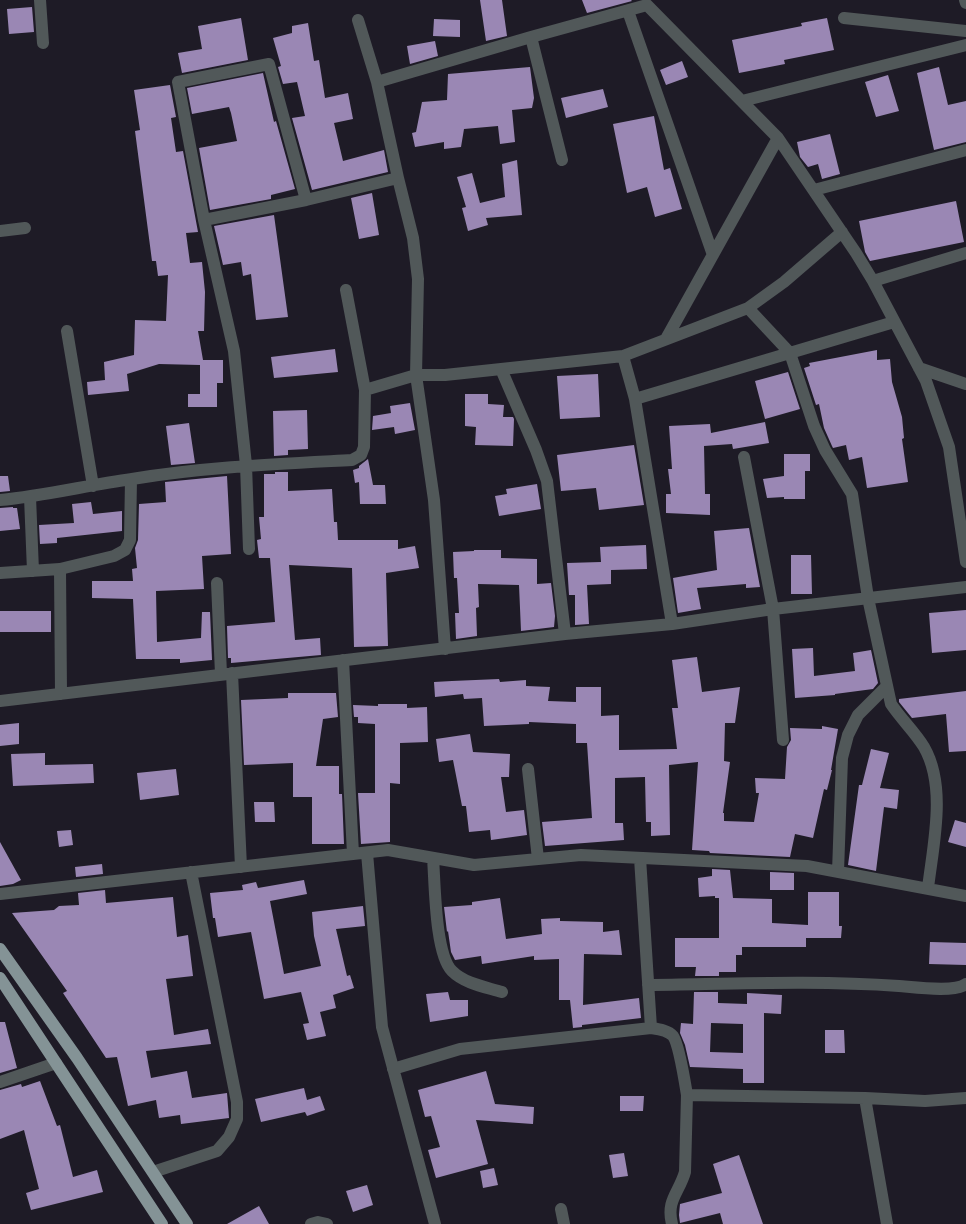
<!DOCTYPE html>
<style>
body{margin:0}
canvas{display:block;background:#1e1b26}
</style>
<canvas width="966" height="1224"></canvas>
<script>
const g = document.querySelector('canvas').getContext('2d');
g.lineJoin = 'round';
function fillPath(path, color) { g.fillStyle = color; g.fill(path, 'evenodd'); }
function stroke(path, color, width, dash) { g.strokeStyle = color; g.lineWidth = width; g.lineCap = dash ? 'butt' : 'round'; g.setLineDash(dash || []); g.stroke(path); }
const building = new Path2D(`
 M480,0H502L507,36L486,41Z
 M582,0H631L632,1L587,13Z
 M32,7L34,32L9,34L7,9Z
 M241,18L248,60L182,73L178,53L202,49L198,26Z
 M827,18L834,50L784,60L785,64L739,73L732,40L802,26L801,23Z
 M434,19L460,20V37L433,36Z
 M308,23L314,61L319,60L325,98L348,93L353,119L334,123L343,161L384,150L388,172L312,190L292,118L305,116L297,82L283,84L278,67L281,66L273,38L292,33V26Z
 M435,41L438,56L410,64L407,46Z
 M682,61L688,77L666,85L660,70Z
 M530,67L534,98L532,108L512,110L515,142L500,144L498,126L464,129L461,147L444,149V142L415,147L412,133L416,132L422,102L447,100L448,74Z
 M939,67L948,105L966,101V142L934,150L917,73Z
 M263,73L274,122L276,121L295,189L271,195V199L210,210L199,148L237,141L231,113L229,107L192,114L187,88Z
 M888,75L899,111L876,117L865,82Z
 M170,85L176,117L171,118L176,152L183,151L198,232L186,233L190,263L202,262L205,292L204,331H198L203,360H223V383H217V407H188V394H200V365L159,364L127,374L129,391L88,395L87,382L105,380L104,362L134,355L135,320L166,321L168,275L158,276L156,261H152L135,131L140,130L134,90Z
 M603,89L608,107L566,118L561,98Z
 M654,116L664,170L670,168L682,209L655,217L647,187L627,193L613,124Z
 M830,134L840,174L822,179L818,164L808,167L800,157L797,142Z
 M517,160L522,215L486,218L488,225L468,231L462,208L466,207L457,177L472,173L480,203L505,197L502,164Z
 M372,193L379,235L359,239L351,198Z
 M956,201L964,242L870,261L865,252L859,221Z
 M274,215L288,317L256,320L251,274L243,276L241,262L223,265L214,226Z
 M335,349L338,372L274,378L271,357Z
 M877,350V360L890,359L892,382L902,417L904,438L902,439L908,482L867,488L862,457L849,460L846,445L833,448L832,446L824,428L819,404L816,405L804,368L810,366L809,363Z
 M788,372L800,409L765,419L755,381Z
 M598,374L600,417L560,419L557,376Z
 M465,394H488V404L504,405L503,417H513L514,419L513,446L475,445L476,427L465,426Z
 M410,403L415,430L395,434L394,427L372,430L373,416L391,413L390,406Z
 M307,410L308,449L288,450V455L274,456L273,411Z
 M765,422L769,443L733,449L732,444L704,446L705,494H710V515L666,513V494H671L668,469H672L669,426L710,424L711,433Z
 M189,423L195,463L171,465L166,426Z
 M634,445L644,505L599,510L596,488L561,491L557,455Z
 M784,454H810V471H805V499H784V497L767,498L763,479L784,476Z
 M368,459L373,485H385L386,504H360L359,482L355,483L353,470L359,468V466Z
 M275,472H288V491L332,489L334,522H337L338,540H398V549L415,546L419,568L386,573L388,646L354,647L352,568L289,565L295,640L320,638L321,655L231,663V658H228L227,626L275,622L270,558H259L257,540L261,539L259,517H264V474H275Z
 M0,476H8L10,491L0,492Z
 M227,476L231,554L202,556L204,589L156,591L157,642L201,638L202,612H210L212,660L180,663V659H136L133,599L92,598V581H133L132,569L137,568L135,548L138,540L139,504L166,502L165,482Z
 M537,484L541,509L499,516L495,496L507,494L506,489Z
 M91,502L93,514L122,511V531L57,538V543L40,544L39,525L74,523L72,504Z
 M13,507V508H17L20,529L0,531V508Z
 M749,528L760,587L746,588V584L697,588L701,609L678,613L673,578L717,570L714,531Z
 M646,545L647,569L611,570V584L587,585L589,624L575,625V595H569L567,563L601,562L600,547Z
 M474,550H501V558L537,559V584L551,583L555,616L554,627L521,631L519,585L478,584L479,607L476,608L477,636L456,639L455,613H459L457,578H454L453,552L474,551Z
 M791,555H811L812,594H791Z
 M966,610V650L932,653L929,613Z
 M0,611H51V632H0Z
 M813,648L814,676L855,671L853,653L871,650L878,683L873,689L835,694V695L795,698L792,649Z
 M697,657L702,692L740,687L735,723H725L724,761L730,762L723,813H724V821L754,822L759,793H756L755,778L785,779L787,747L791,740L790,728L822,729V726L838,729L831,770H832L827,790L824,789L813,838L795,834L790,857L710,853L709,851L692,850L698,762L669,765L670,835L651,836V822H646L645,777L615,778V823H623L624,840L545,846L542,822L592,818L587,743H576V724L529,722V724L484,726L482,698L464,699L463,694L435,697L434,682L452,681L499,679L500,682L526,680V686L550,687L548,701L576,702V687H601V716L619,715V750L677,749L672,708H678L672,660Z
 M966,691V751L949,752L946,714L912,718L899,702V699Z
 M288,693H336L338,717L323,719L316,766H339V794H342L344,844H312V797H293V763L244,765L241,700L288,698Z
 M378,704H407V708L427,707L428,742L400,743V784L390,783V842L361,844L358,793H375V724L358,723V717H354L353,705L378,706Z
 M19,723V744L0,746V725Z
 M470,734L473,752L510,754L509,777H501L506,812L524,810L527,835L491,840L490,830L469,832L466,806H462L453,760L439,762L436,739Z
 M871,749L889,753L880,788L899,790L897,809L884,807L876,871L848,865L859,785H862Z
 M45,753V765L93,764L94,783L13,786L11,754Z
 M176,769L179,795L140,800L137,773Z
 M254,802H274L275,822H255Z
 M955,820L966,823V847L948,842Z
 M71,830L73,845L59,847L57,831Z
 M0,842L21,880L13,884L0,886Z
 M102,864L103,874L76,877L75,867Z
 M712,869L730,870L733,898L772,899V923L808,925V892H839V926H842L841,938H806V947H742V955H736V972H719V976H695L696,967H675V938H719V898H715V896L699,897L698,878L712,876Z
 M770,872L794,873V890H770Z
 M304,880L307,894L270,901L284,974L321,966L314,936L312,912L363,906L365,926L336,929L347,976L350,975L354,988L333,995L336,1008L320,1012L326,1036L307,1040L303,1024L309,1023L301,992L264,999L251,932L218,937L215,918H213L210,893L243,890L242,885L256,882L258,888Z
 M105,890L106,903L173,897L177,937L188,935L193,976L166,979L174,1035L208,1029L211,1044L146,1051L151,1078L187,1071L192,1098L227,1093L229,1118L181,1124L180,1115L159,1118L156,1100L128,1106L117,1057L106,1058L63,993L67,991L12,913L54,910L59,906L79,905L78,893Z
 M500,898L506,939L542,934L541,919L560,918V921L603,922V932L619,930L622,955L584,954L583,1005L639,998L641,1018L582,1025V1027L573,1028L570,1000H559V959L534,960V956L482,964L481,956L455,960L451,952L448,931L447,932L444,907L472,905V902Z
 M930,942L966,943V965L929,964Z
 M448,992L450,1000H468V1016L430,1022L426,994Z
 M694,992H718V1003L747,1004V993L782,995L781,1014L764,1013V1083H743V1069L690,1067L685,1045L680,1033L681,1023L693,1024ZM711,1023L743,1024V1053L710,1052Z
 M0,1022H5L17,1068L0,1073Z
 M825,1030H844L845,1053H825Z
 M486,1071L495,1104L534,1107L533,1124L476,1120L488,1164L436,1178L428,1150L440,1147L431,1116L425,1117L418,1090Z
 M40,1081L57,1126L60,1125L73,1177L97,1170L103,1192L31,1210L26,1193L39,1189L24,1130L0,1139V1090L21,1084L22,1087Z
 M304,1088L307,1100L320,1096L325,1110L307,1116L305,1112L261,1122L255,1099Z
 M620,1096H644L643,1111H620Z
 M624,1153L628,1176L613,1178L609,1155Z
 M739,1155L763,1224H723L720,1213L680,1223L679,1215L680,1204L722,1193L713,1164Z
 M494,1168L498,1185L483,1188L480,1171Z
 M367,1185L373,1205L353,1212L346,1191Z
 M259,1206L269,1224H227Z`);
const minor = new Path2D(`
 M40,0L43,43
 M965,0L966,3
 M628,11L713,255
 M844,18L966,31
 M358,20L377,82
 M531,37L562,160
 M742,101L966,45
 M398,178L377,82L531,37L647,5L778,138L856,253L873,281L926,381L949,447L966,562
 M814,190L966,150
 M306,200L398,178L413,238L418,279L416,375L365,390
 M204,220L306,200L269,64L178,82L204,220L234,351L246,465L249,549
 M0,231L25,228
 M873,281L966,253
 M748,308L790,353L814,426L825,450L852,494L868,598L891,704C901,719 915,732 924,747C947,787 933,845 928,888
 M67,331L93,486
 M666,339L778,138
 M623,356L748,308L784,282L842,232
 M919,368L966,384
 M501,369L536,450L547,481L565,634
 M744,457L773,609L783,740
 M30,497L33,571
 M0,500C44,496 88,485 132,479C205,467 278,464 352,460L361,455L364,447L365,390L346,290
 M60,569L61,694
 M0,573L60,569L114,556L125,550L130,540L131,479
 M217,583L221,674
 M672,624L635,399L894,322
 M445,649L434,500L416,375H445L623,356L635,399
 M343,660L353,854
 M232,673L241,867
 M0,701L565,634L672,624L773,609L966,587
 M528,769L538,859
 M367,853L382,1027L435,1224
 M433,858C435,884 435,954 452,971C465,984 486,987 502,992
 M838,872L842,758L848,735L858,715L887,686
 M0,894L388,850L474,865L581,855L807,866L966,896
 M648,985C731,984 815,980 899,986C913,987 955,993 966,984
 M651,1028C658,1029 668,1030 673,1036C679,1044 685,1083 687,1095L865,1098L887,1224
 M393,1069L460,1049L651,1028L640,858
 M0,1082L56,1063
 M865,1098L925,1101L966,1098
 M153,1172L217,1151L229,1137L237,1119V1102L191,872
 M561,1209L564,1224
 M311,1224L318,1222L327,1224
 M672,1224C666,1200 679,1193 685,1172L687,1095`);
const major = new Path2D(`
 M0,949L77,1058L187,1224
 M0,978L162,1224`);
fillPath(building, '#9a87b4');
stroke(minor, '#515859', 12);
stroke(major, '#849396', 12);
</script>
